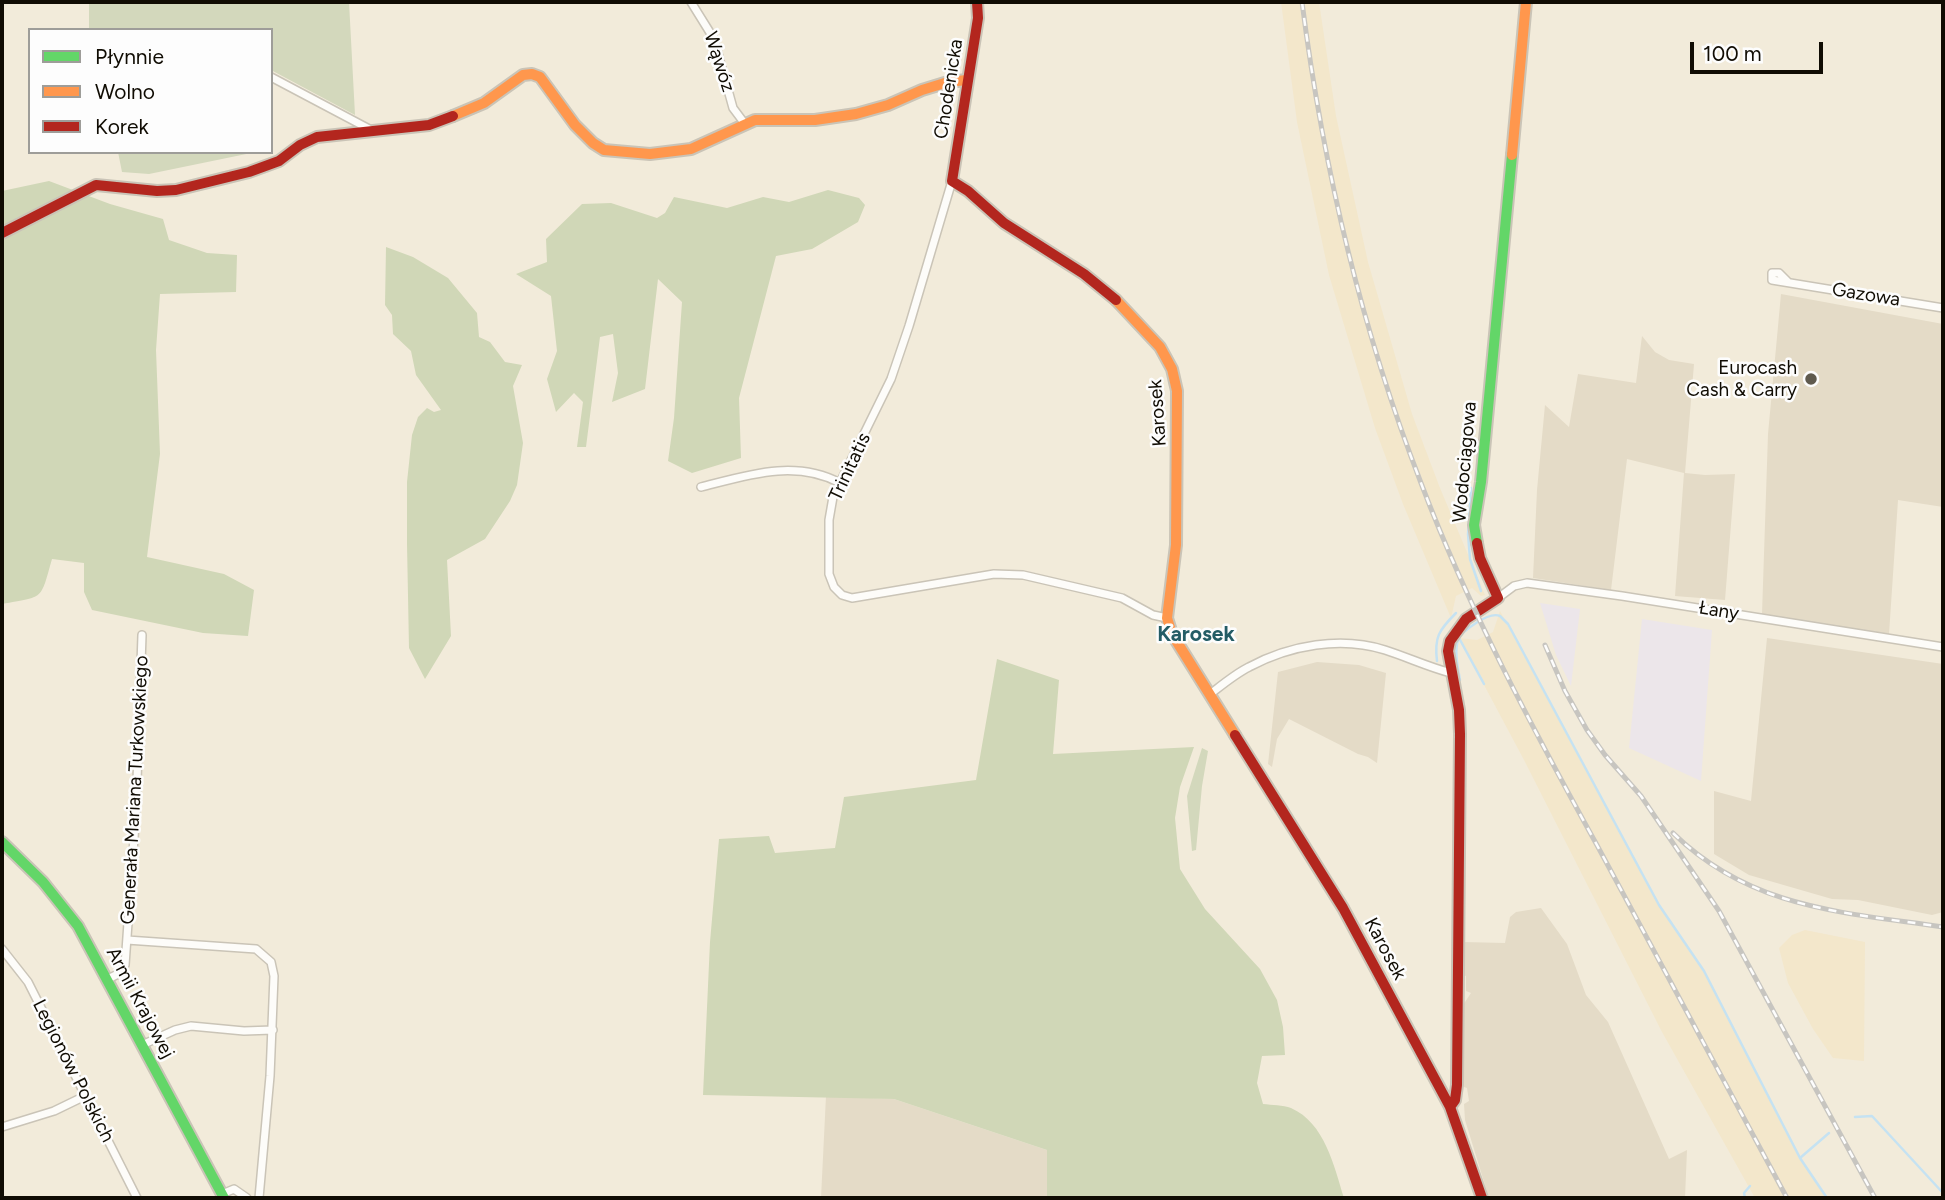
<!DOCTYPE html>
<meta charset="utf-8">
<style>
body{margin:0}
#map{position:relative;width:1945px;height:1200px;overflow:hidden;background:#f2ebda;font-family:Figtree,sans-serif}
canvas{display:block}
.frame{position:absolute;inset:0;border:4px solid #100c03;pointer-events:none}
.legend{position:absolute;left:28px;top:28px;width:245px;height:126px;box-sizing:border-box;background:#fdfdfd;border:2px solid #9e9d99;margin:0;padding:9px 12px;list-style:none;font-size:21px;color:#100c03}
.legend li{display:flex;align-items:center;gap:14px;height:35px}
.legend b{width:35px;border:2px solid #9e9d99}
.scale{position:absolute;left:1690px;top:42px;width:133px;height:32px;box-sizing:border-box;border:4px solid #100c03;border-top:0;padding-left:9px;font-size:21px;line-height:24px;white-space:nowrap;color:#100c03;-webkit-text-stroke:5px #fdfdfd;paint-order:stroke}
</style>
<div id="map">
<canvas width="1945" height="1200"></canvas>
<div class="frame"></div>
<ul class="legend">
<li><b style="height:9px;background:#63d668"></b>Płynnie</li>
<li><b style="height:9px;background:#ff974d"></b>Wolno</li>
<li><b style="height:9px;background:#b3261e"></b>Korek</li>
</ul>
<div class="scale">100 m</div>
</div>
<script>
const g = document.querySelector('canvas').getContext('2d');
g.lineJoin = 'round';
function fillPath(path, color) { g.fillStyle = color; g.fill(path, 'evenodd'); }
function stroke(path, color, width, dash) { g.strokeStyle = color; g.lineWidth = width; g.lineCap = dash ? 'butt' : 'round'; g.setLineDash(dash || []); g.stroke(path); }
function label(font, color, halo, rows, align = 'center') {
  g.font = font + ' Figtree,sans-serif'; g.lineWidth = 5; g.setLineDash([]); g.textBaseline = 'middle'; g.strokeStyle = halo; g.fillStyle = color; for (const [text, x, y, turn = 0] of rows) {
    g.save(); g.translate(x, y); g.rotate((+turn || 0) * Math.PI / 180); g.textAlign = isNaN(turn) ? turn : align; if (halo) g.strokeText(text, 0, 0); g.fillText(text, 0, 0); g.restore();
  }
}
const commercial = new Path2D(`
 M1540,603L1580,609L1571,686L1556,655Z
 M1642,619L1712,630L1701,781L1629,748Z`);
const industrial = new Path2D(`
 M1781,294L1943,324V507L1898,500L1889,634L1762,614L1768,434Z
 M1642,336L1655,352L1669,360L1694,364L1685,473L1705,475L1735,474L1725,600L1675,596L1684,473L1627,459L1611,590L1533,578L1537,490L1545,405L1569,427L1578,374L1636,383Z
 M1767,638L1943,664V912L1932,915L1858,900L1832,899L1749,875L1714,854V791L1751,801Z
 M1317,662L1359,665L1386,673L1377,763L1368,757L1358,754L1289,719L1277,739L1272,767L1268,764L1278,672Z
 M1541,908L1567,944L1586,995L1608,1022L1669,1159L1687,1150L1685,1198H1489L1465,1120L1464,1104L1469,1101L1467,1088L1464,1087L1463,1005L1471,993L1466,991V976L1463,975V942L1505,943L1510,917L1516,912Z
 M826,1096L894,1099L1047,1150V1198H821Z`);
const built = new Path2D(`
 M1281,2H1319L1336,116L1368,262L1412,414L1440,488L1485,595L1481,596L1472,588L1456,596L1451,618L1403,504L1375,428L1329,275L1297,122Z
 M1500,611L1659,905L1704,971L1800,1158L1827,1198H1755L1662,1032L1524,760L1459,638L1477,640L1493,632Z
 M1805,930L1865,942L1864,1061L1833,1058L1813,1029L1788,983L1779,948L1792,935Z`);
const green = new Path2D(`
 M11,2H349L355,115L271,70V30H89V3L12,4Z
 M118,152H256L149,174L122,172Z
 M1202,748L1208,751L1202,786L1196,850L1192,851L1187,796Z`);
const forest = new Path2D(`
 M49,181L110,204L163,219L169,240L207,253L237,255L236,292L160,294L156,350L160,454L147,557L224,574L254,590L248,636L203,633L92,610L84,592V563L52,559C40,601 45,596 2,604V191Z
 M828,190L859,198L865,205L858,222L812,249L776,256L739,398L741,458L692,473L668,461L674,418L682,302L658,279L645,389L612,402L618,373L613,334L600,337L586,447H577L583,402L574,393L556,412L547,379L557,351L551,296L516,274L547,262L546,239L582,204L611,203L657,218L665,213L674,197L727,208L763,197L789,202Z
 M386,247L413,257L448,278L477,313L479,337L490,342L505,362L522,365L513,386L523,443L517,485L510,501L485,539L447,560L451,636L425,679L409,648L407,544V482L412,435L418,417L427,408L434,412L441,410L416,375L411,351L393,334L392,315L385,305Z
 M997,659L1059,680L1053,754L1194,747L1180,787L1175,818L1180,869L1205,909L1260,969L1277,1000L1283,1027L1285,1055L1262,1056L1257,1083L1263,1104C1272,1105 1283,1105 1291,1108C1325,1123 1334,1166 1344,1198H1047V1150L894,1099L703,1095L710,942L719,839L769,836L775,853L835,848L844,797L976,780Z`);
const stream = new Path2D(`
 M1471,488L1468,534L1470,559L1481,591
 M1459,638L1484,684
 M1437,661C1434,637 1439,630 1456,613
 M1460,680C1458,668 1454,652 1458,640C1462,631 1489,611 1500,616C1501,617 1507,623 1508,624L1659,905L1704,971L1800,1158L1827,1198
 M1855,1117L1872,1116L1943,1193
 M1800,1158L1829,1133
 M1745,1198L1744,1193L1750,1186`);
const street = new Path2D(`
 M691,2L714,39L733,108L745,124
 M271,77L373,131
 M952,181L909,326L891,379L833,497L829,520V574L834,587L842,595L852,598L994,574L1023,575L1122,598L1153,615L1167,618
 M1788,282L1779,273H1772V280L1943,308
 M701,487C748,475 795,459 840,483
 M1498,598L1514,586L1527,583L1622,596L1943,647
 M1209,695C1222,685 1235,674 1249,667C1290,645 1341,636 1385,650C1407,657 1428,667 1451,673
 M127,940L256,949L271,962L274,976L270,1076L259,1198
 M2,949L28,982L137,1198
 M108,979L118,974L125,965L136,810L142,635
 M142,1045L175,1030L191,1026L244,1031L273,1030
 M2,1127L54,1111L85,1096
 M222,1194L234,1189L247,1198`);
const fast = new Path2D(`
 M1477,543L1474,525L1481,482L1512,155
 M2,842L43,882L78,926L224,1198`);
const slow = new Path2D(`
 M453,116L484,103L523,75L532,74L540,77L575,125L593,143L604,150L650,154L691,149L755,120H815L856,114L888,105L922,90L948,82L967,80
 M1512,155L1526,2
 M1116,300L1160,347L1172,369L1177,391L1176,545L1167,618L1172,634L1235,735`);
const jam = new Path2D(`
 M977,2L978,18L952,181L968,191L1004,223L1084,274L1116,300
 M2,233L96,185L157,191L176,190L249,172L279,161L300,145L317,137L429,125L453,116
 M1235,735L1343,908L1450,1107L1482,1198
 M1450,1107L1455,1100L1457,1085L1460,734L1459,710L1448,651L1450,641L1466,619L1498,598L1480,558L1477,543`);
const rail = new Path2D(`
 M1302,2C1323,167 1361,328 1421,483C1469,610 1533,729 1598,847C1661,964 1724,1081 1787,1198
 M1545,645L1565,691L1587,730L1605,755L1641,796L1719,911L1875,1198
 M1673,833C1751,909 1842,912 1943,927`);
const markers = [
 [1811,379,7,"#5f5a4e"]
];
const streetNames = [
 ["Wąwóz",719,62,72],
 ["Chodenicka",949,89,-81],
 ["Gazowa",1866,295,9],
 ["Karosek",1158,413,-94],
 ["Wodociągowa",1465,462,-85],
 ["Trinitatis",850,467,-65],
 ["Łany",1719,611,9],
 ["Generała Mariana Turkowskiego",135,790,-87],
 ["Karosek",1385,949,62],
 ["Armii Krajowej",140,1003,62],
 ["Legionów Polskich",73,1071,63]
];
const poiNames = [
 ["Eurocash",1797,368],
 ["Cash & Carry",1797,390]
];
const neighbourhoodNames = [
 ["Karosek",1196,635]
];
fillPath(commercial, '#ece6ea');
fillPath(industrial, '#e4dbc7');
fillPath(built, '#f3e7cb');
fillPath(green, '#d3d8bc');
fillPath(forest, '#d0d7b7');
stroke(stream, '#c5e2f2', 2.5);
stroke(street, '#cac4b7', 10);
stroke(fast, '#cac4b7', 14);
stroke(slow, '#cac4b7', 14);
stroke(jam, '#cac4b7', 14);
stroke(street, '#fdfcf9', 7);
stroke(fast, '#63d668', 10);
stroke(slow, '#ff974d', 10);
stroke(jam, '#b3261e', 10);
stroke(rail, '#c7c5c0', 5);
stroke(rail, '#fdfdfd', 2.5, [8]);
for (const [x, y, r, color] of markers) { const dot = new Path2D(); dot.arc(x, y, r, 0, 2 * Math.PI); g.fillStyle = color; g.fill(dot); stroke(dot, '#fdfdfd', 2.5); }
label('19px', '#100c03', '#fdfdfd', streetNames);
label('19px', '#100c03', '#fdfdfd', poiNames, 'right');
label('bold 21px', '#245c65', '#fdfdfd', neighbourhoodNames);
</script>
